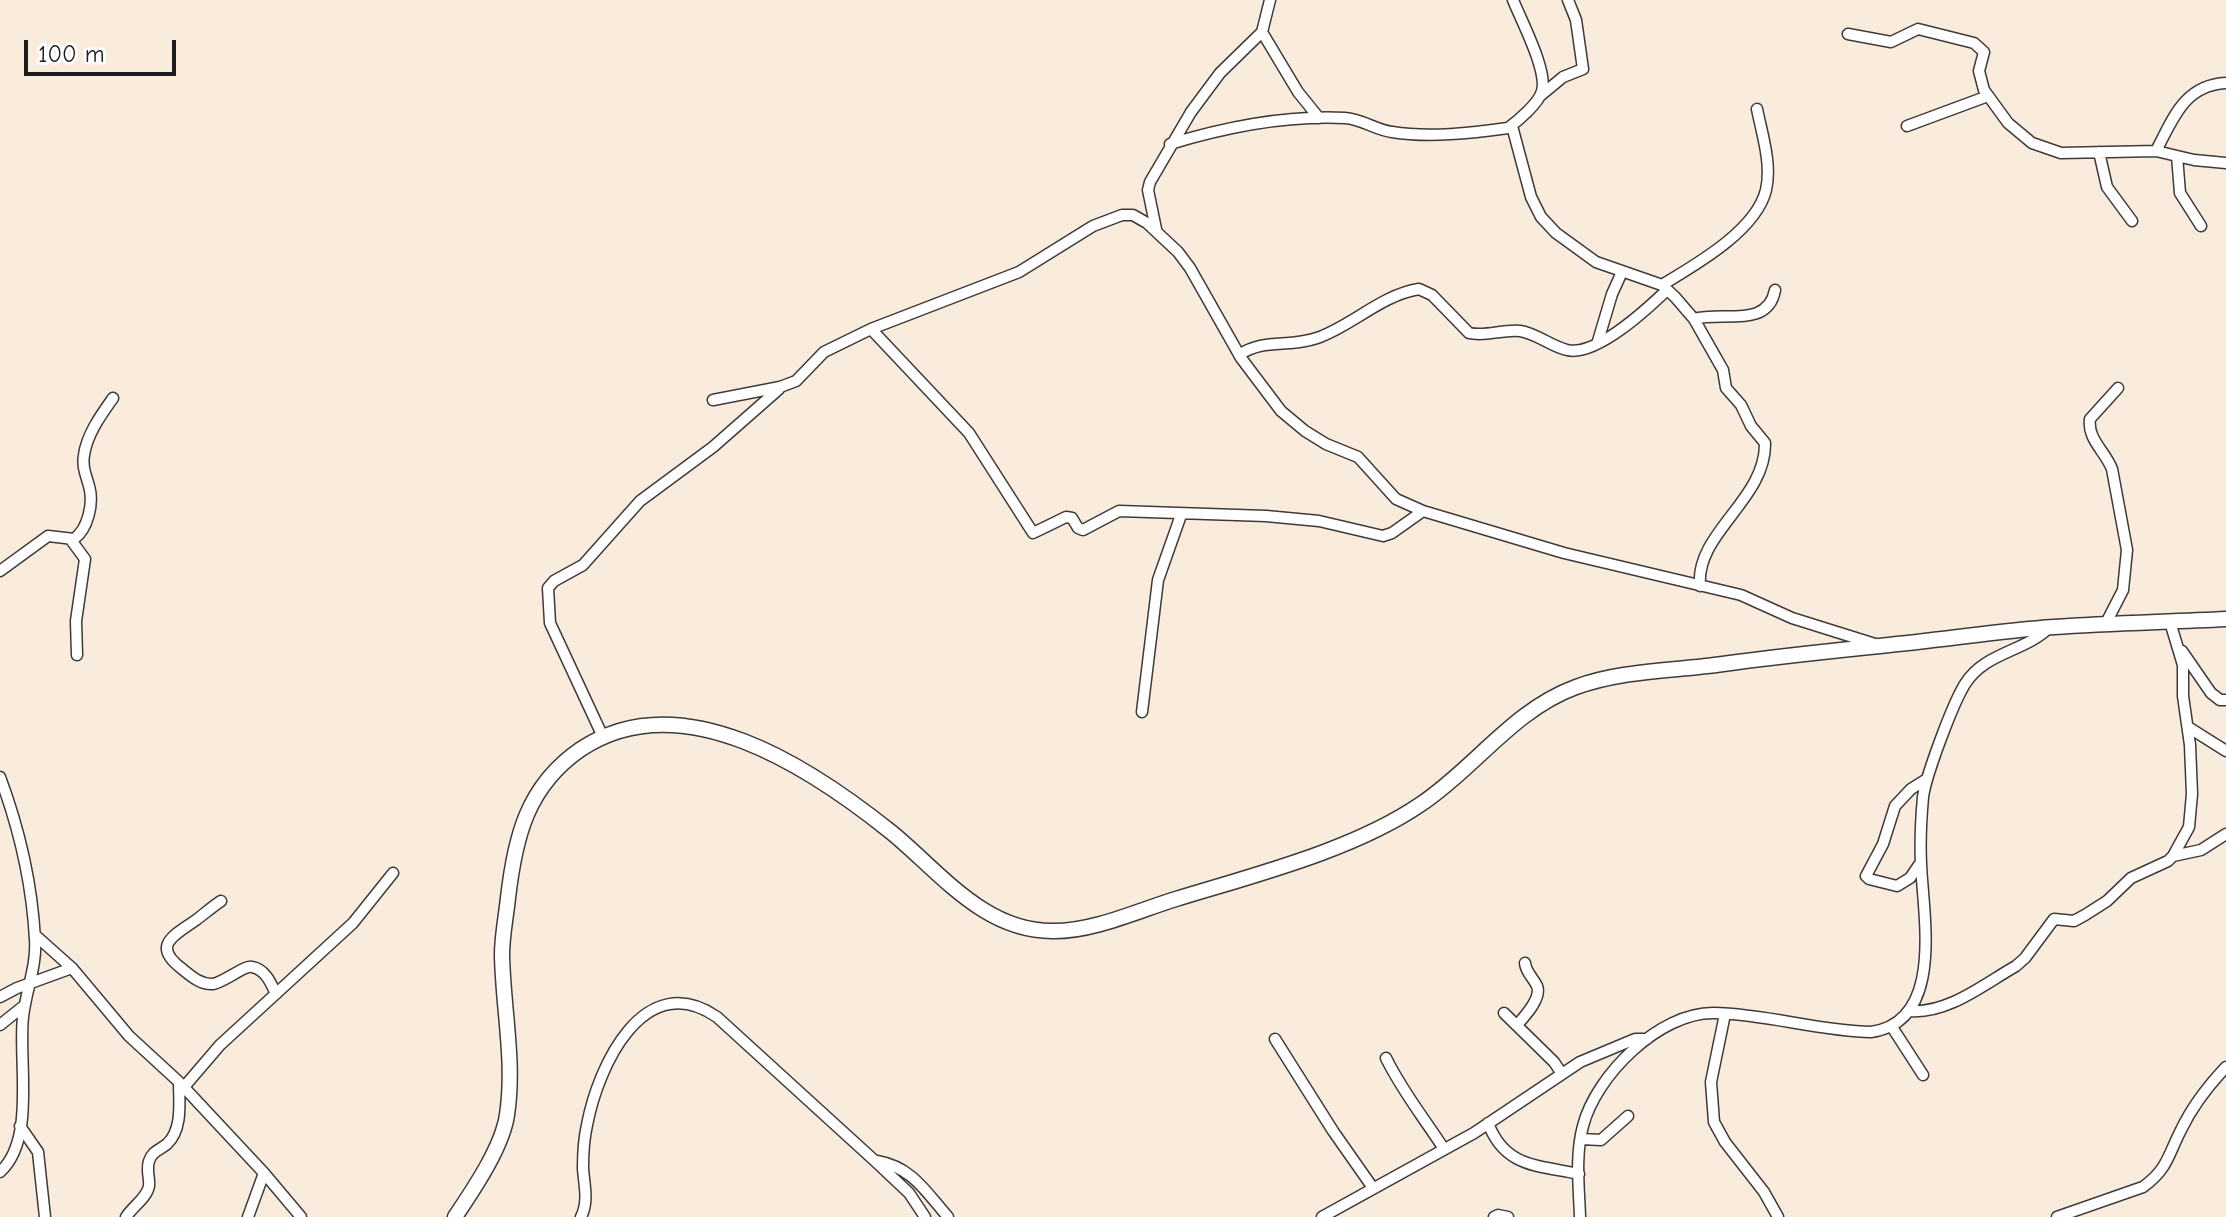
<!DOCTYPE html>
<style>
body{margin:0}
#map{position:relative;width:2226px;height:1217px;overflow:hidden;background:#faecdd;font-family:"Comic Neue",sans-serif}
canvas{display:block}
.scale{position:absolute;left:24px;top:40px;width:152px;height:36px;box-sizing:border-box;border:4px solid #1c1c1c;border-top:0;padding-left:10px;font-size:24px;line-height:28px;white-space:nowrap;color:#1c1c1c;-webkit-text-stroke:6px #fff;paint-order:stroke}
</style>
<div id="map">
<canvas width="2226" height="1217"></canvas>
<div class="scale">100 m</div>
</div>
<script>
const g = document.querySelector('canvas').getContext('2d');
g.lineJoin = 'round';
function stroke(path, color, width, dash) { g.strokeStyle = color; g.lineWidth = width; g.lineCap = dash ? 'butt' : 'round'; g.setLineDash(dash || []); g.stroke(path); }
const minor = new Path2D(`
 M1262,32L1298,92L1319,118
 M1848,34L1891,42L1918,29L1974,43L1984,52L1979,71L1984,90L2008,123L2032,143L2061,153L2156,151L2194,160L2226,163
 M1540,96L1563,77L1583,69L1576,20L1568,0
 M1512,126L1531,197L1541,217L1556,233L1596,262L1662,285L1675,297L1694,319L1723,370L1726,388L1741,405L1751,426L1765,443C1766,500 1695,533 1700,586
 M1907,126L1988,96
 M1170,144C1226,127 1287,115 1345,118C1362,119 1376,130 1392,132C1429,138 1472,133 1508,128C1518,121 1539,103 1542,91C1548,71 1521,20 1513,0
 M2156,151C2173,119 2184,85 2226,83
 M2099,152L2107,187L2132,221
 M2177,156L2180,193L2201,226
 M1156,229L1148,190L1150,182L1191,112L1220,73L1262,32L1270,0
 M1662,285C1695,265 1756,231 1766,190C1772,164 1762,134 1757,109
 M1694,319C1722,311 1768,329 1775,290
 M871,329L969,433L1033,533L1066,517L1072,518L1078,528L1083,530L1119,511L1266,516L1319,521L1383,536L1392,533L1423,511
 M1598,341L1612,294L1622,272
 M1239,355C1264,338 1288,348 1317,338C1352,326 1381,295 1419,289L1432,295L1469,333C1486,337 1503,329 1520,331C1536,333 1550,346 1567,350C1596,357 1647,309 1667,290
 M713,400L780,387L796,381L824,352L871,329L1019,272L1093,226L1122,215H1133L1147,223L1178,252L1190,268L1241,358L1281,411L1305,431L1326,444L1358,457L1396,499L1423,511L1564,553L1741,595L1792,618L1875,644
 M71,540L85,559L76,621L77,655
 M0,571L48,536L74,539C88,529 94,503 89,486C86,475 82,467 84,455C87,434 101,415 113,398
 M2105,625L2123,590L2127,550L2112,469C2105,451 2087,439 2090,419L2118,388
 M2182,651L2211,693L2220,700H2226
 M1142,712L1158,580L1181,515
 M2188,727L2226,751
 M603,737L550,623L548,588L554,581L583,565L640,501L713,447L779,389
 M0,777C19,828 32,885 35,939C37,966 26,990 23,1017C18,1061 36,1140 0,1172
 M2173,856L2201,850L2226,834
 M1921,862L1910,878L1897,886L1869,879L1866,876L1883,844L1895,806L1911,789L1927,779
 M221,901C212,907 204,914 196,920C175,935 151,945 181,968C190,975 200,985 213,984C225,982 244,965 252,967C265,969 271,983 276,994
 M35,935L72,968L129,1036L179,1082L264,1173L301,1217
 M0,997L17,988L72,968
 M1910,1011C1948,1014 1984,984 2016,966L2025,958L2054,919L2074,921L2085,915L2107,901L2131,878L2168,861L2173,856L2189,827L2192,794L2190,745L2183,696V665L2170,622
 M1504,1013L1554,1062L1562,1074
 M1725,1014L1711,1082L1714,1122L1725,1142L1764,1192L1778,1217
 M0,1025L25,1005
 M1517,1025C1525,1016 1542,998 1537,986C1533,977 1526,973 1525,963
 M1892,1027L1923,1075
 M1275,1039L1333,1131L1373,1188
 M1386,1058C1402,1091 1424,1118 1444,1149
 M184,1087L220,1045L353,923L393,873
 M1488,1123C1505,1168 1538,1165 1579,1174
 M20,1126L38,1152L45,1217
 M1581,1139L1601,1140L1628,1116
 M877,1161C912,1167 926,1192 948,1217
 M126,1217C132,1207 147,1198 149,1186C150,1178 146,1170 149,1161C152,1151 160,1150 167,1144C183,1129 179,1102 179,1082
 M248,1217L264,1173
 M581,1217C589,1201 584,1185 583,1168C583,1154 584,1138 587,1125C598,1066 644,967 717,1017L875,1161L909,1193L925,1217
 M1322,1217L1474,1133L1580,1062L1635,1039H1647
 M1494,1217L1498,1215L1508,1217
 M1580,1217C1579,1187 1575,1155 1583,1126C1596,1075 1660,1012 1714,1013C1767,1014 1819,1031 1871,1032C1945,1022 1923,915 1921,864C1920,843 1921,819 1923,797C1926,775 1953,703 1965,684C1985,652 2025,652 2050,627
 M2057,1217L2143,1187C2168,1169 2168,1155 2181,1130C2192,1107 2209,1085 2226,1067`);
const highway = new Path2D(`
 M455,1217C473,1190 502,1148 507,1115C515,1061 503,1009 502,955C502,936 506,917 508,898C515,837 527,786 581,749C682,682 811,768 891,832C940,872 984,932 1054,931C1094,931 1137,911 1176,899C1254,875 1354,850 1421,804C1475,768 1513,710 1576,687C1622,670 1674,671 1723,664C1787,655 1852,649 1917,642C1962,637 2008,630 2054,627C2111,623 2169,622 2226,619`);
stroke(minor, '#3d3b39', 13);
stroke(highway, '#3d3b39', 17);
stroke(minor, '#fff', 10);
stroke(highway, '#fff', 14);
</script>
